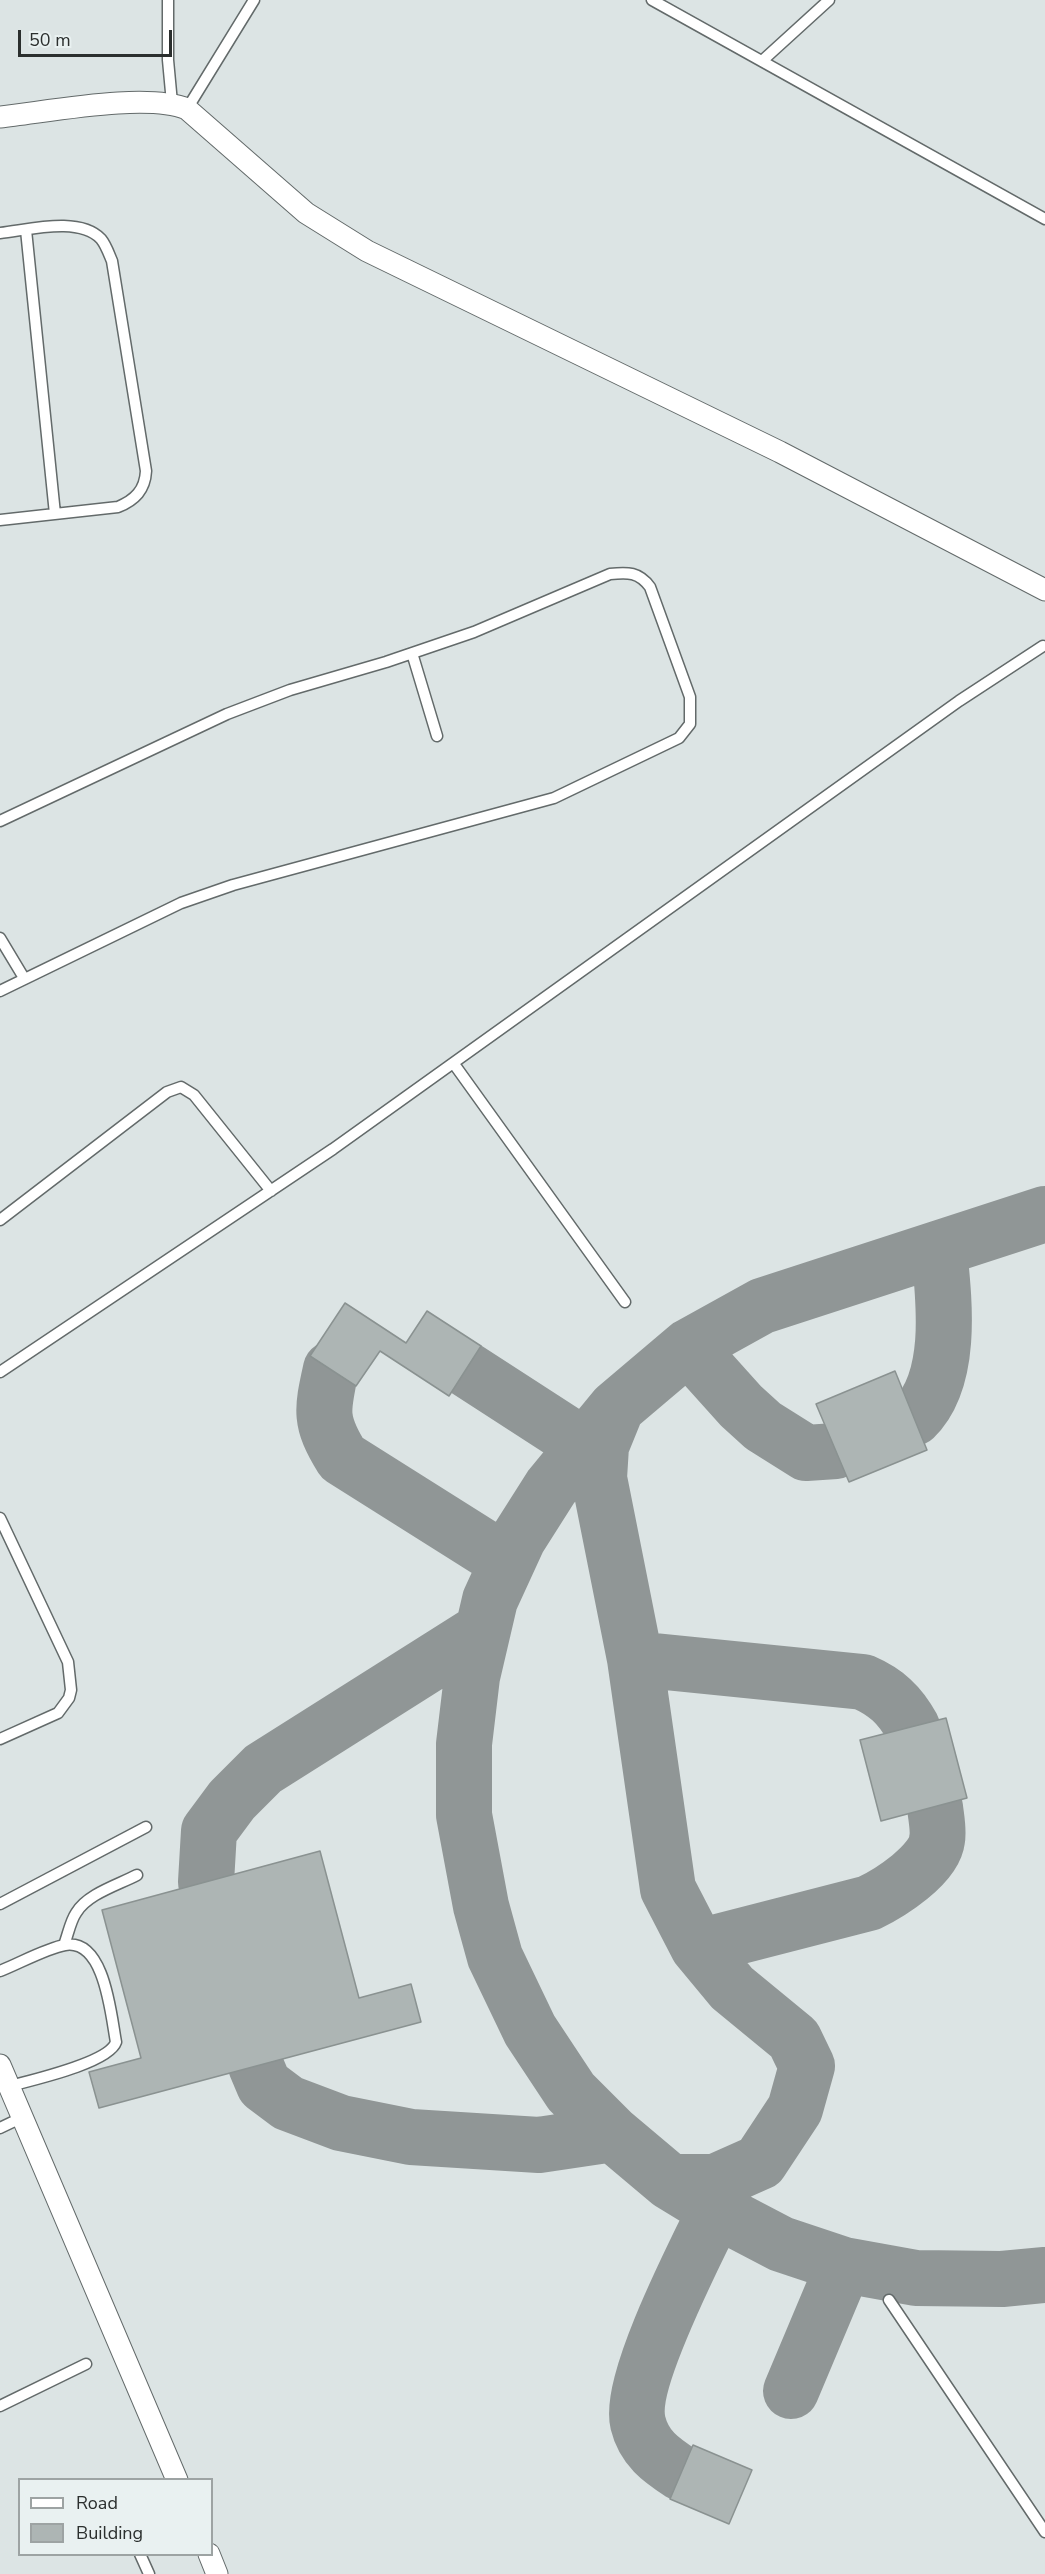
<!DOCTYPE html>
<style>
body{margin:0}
#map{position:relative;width:1045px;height:2574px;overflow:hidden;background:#dce4e4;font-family:"Nunito Sans",sans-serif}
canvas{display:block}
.legend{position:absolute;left:18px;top:2478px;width:195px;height:78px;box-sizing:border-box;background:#e9f1f1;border:2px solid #9da3a3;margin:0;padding:8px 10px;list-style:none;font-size:18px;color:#2b2f2e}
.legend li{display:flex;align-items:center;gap:12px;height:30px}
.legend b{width:30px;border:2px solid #9da3a3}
.scale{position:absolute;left:18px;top:30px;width:154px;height:27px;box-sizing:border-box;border:3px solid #2b2f2e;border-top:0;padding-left:8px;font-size:18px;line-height:21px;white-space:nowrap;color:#2b2f2e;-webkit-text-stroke:4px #e9f1f1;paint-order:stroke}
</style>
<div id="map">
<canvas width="1045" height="2574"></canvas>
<ul class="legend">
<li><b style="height:8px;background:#fff"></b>Road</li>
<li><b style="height:16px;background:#adb5b4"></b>Building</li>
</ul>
<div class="scale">50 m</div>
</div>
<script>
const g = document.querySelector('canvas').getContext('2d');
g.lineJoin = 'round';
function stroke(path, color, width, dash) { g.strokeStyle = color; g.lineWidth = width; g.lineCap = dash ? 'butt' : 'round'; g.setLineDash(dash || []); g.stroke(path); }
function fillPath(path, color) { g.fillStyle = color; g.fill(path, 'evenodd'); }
const taxiway = new Path2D(`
 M1045,1214L762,1306L688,1347L616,1408L551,1487L518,1539L490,1600L472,1677L464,1744V1815L481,1906L495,1957L530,2030L571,2092L613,2134L670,2182L716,2210L781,2244L844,2265L916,2278L1002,2279L1045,2275
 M688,1347L741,1406L763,1426L806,1453L836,1451
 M331,1369C322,1410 319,1421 342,1458L507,1562
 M466,1369L585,1446
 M614,1414L601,1446L599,1478L635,1659L668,1889L698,1947L732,1988L794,2039L807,2066L795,2109L760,2162L715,2182H670
 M914,1418C954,1379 944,1299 939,1249
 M635,1659L863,1682C886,1692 900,1705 912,1727
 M206,1882L209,1831L232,1800L263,1769L483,1630
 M698,1947L869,1903C890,1893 934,1865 937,1840C939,1830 936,1817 935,1807
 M256,2066L264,2085L288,2103L341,2123L411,2137L539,2145L613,2134
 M791,2391L844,2265
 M681,2473C661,2460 644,2448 638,2423C628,2382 696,2251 716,2210`);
const building = new Path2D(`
 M345,1303L406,1343L427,1311L481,1346L449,1396L380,1351L356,1386L310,1356Z
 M895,1371L927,1450L849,1482L816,1404Z
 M946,1718L967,1798L881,1821L860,1740Z
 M320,1851L359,1998L411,1984L421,2022L99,2108L89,2072L141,2058L102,1910Z
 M693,2445L752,2470L729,2524L670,2499Z`);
const lane = new Path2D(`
 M168,0V60L172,103
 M652,0L1045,219
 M762,61L829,0
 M187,109L254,0
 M26,230L55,514
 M0,233C29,230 79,216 101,239C106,245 109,254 112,261L146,471C145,490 135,500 118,507L0,520
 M412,653L437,736
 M0,821L227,714L290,690L386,662L474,632L610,574C628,572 639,572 650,587L690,697V724L679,738L554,798L233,885L181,903L0,991
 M0,938L24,978
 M454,1064L625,1302
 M0,1220L167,1092L181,1087L194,1095L271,1191
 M0,1372L333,1149L959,701L1043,646
 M0,1518L68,1662L71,1690L69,1698L58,1713L0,1739
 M0,1904L146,1827
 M64,1945C68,1935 70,1922 76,1913C87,1894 118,1885 137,1875
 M0,1971C18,1964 47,1948 65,1945C105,1938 111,2016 116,2042C109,2063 32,2080 10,2086
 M0,2128L23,2117
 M889,2300L1045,2532
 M0,2406L86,2364
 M140,2554L149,2574`);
const street = new Path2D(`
 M0,117C47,112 146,92 187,109L306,213L367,251L780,452L1045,590
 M0,2065L177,2480
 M209,2554L217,2574`);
stroke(taxiway, '#909696', 56);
fillPath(building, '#adb5b4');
stroke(building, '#8a9291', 1.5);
stroke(lane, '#636a6a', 13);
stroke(street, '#636a6a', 23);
stroke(lane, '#fff', 10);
stroke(street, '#fff', 21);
</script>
